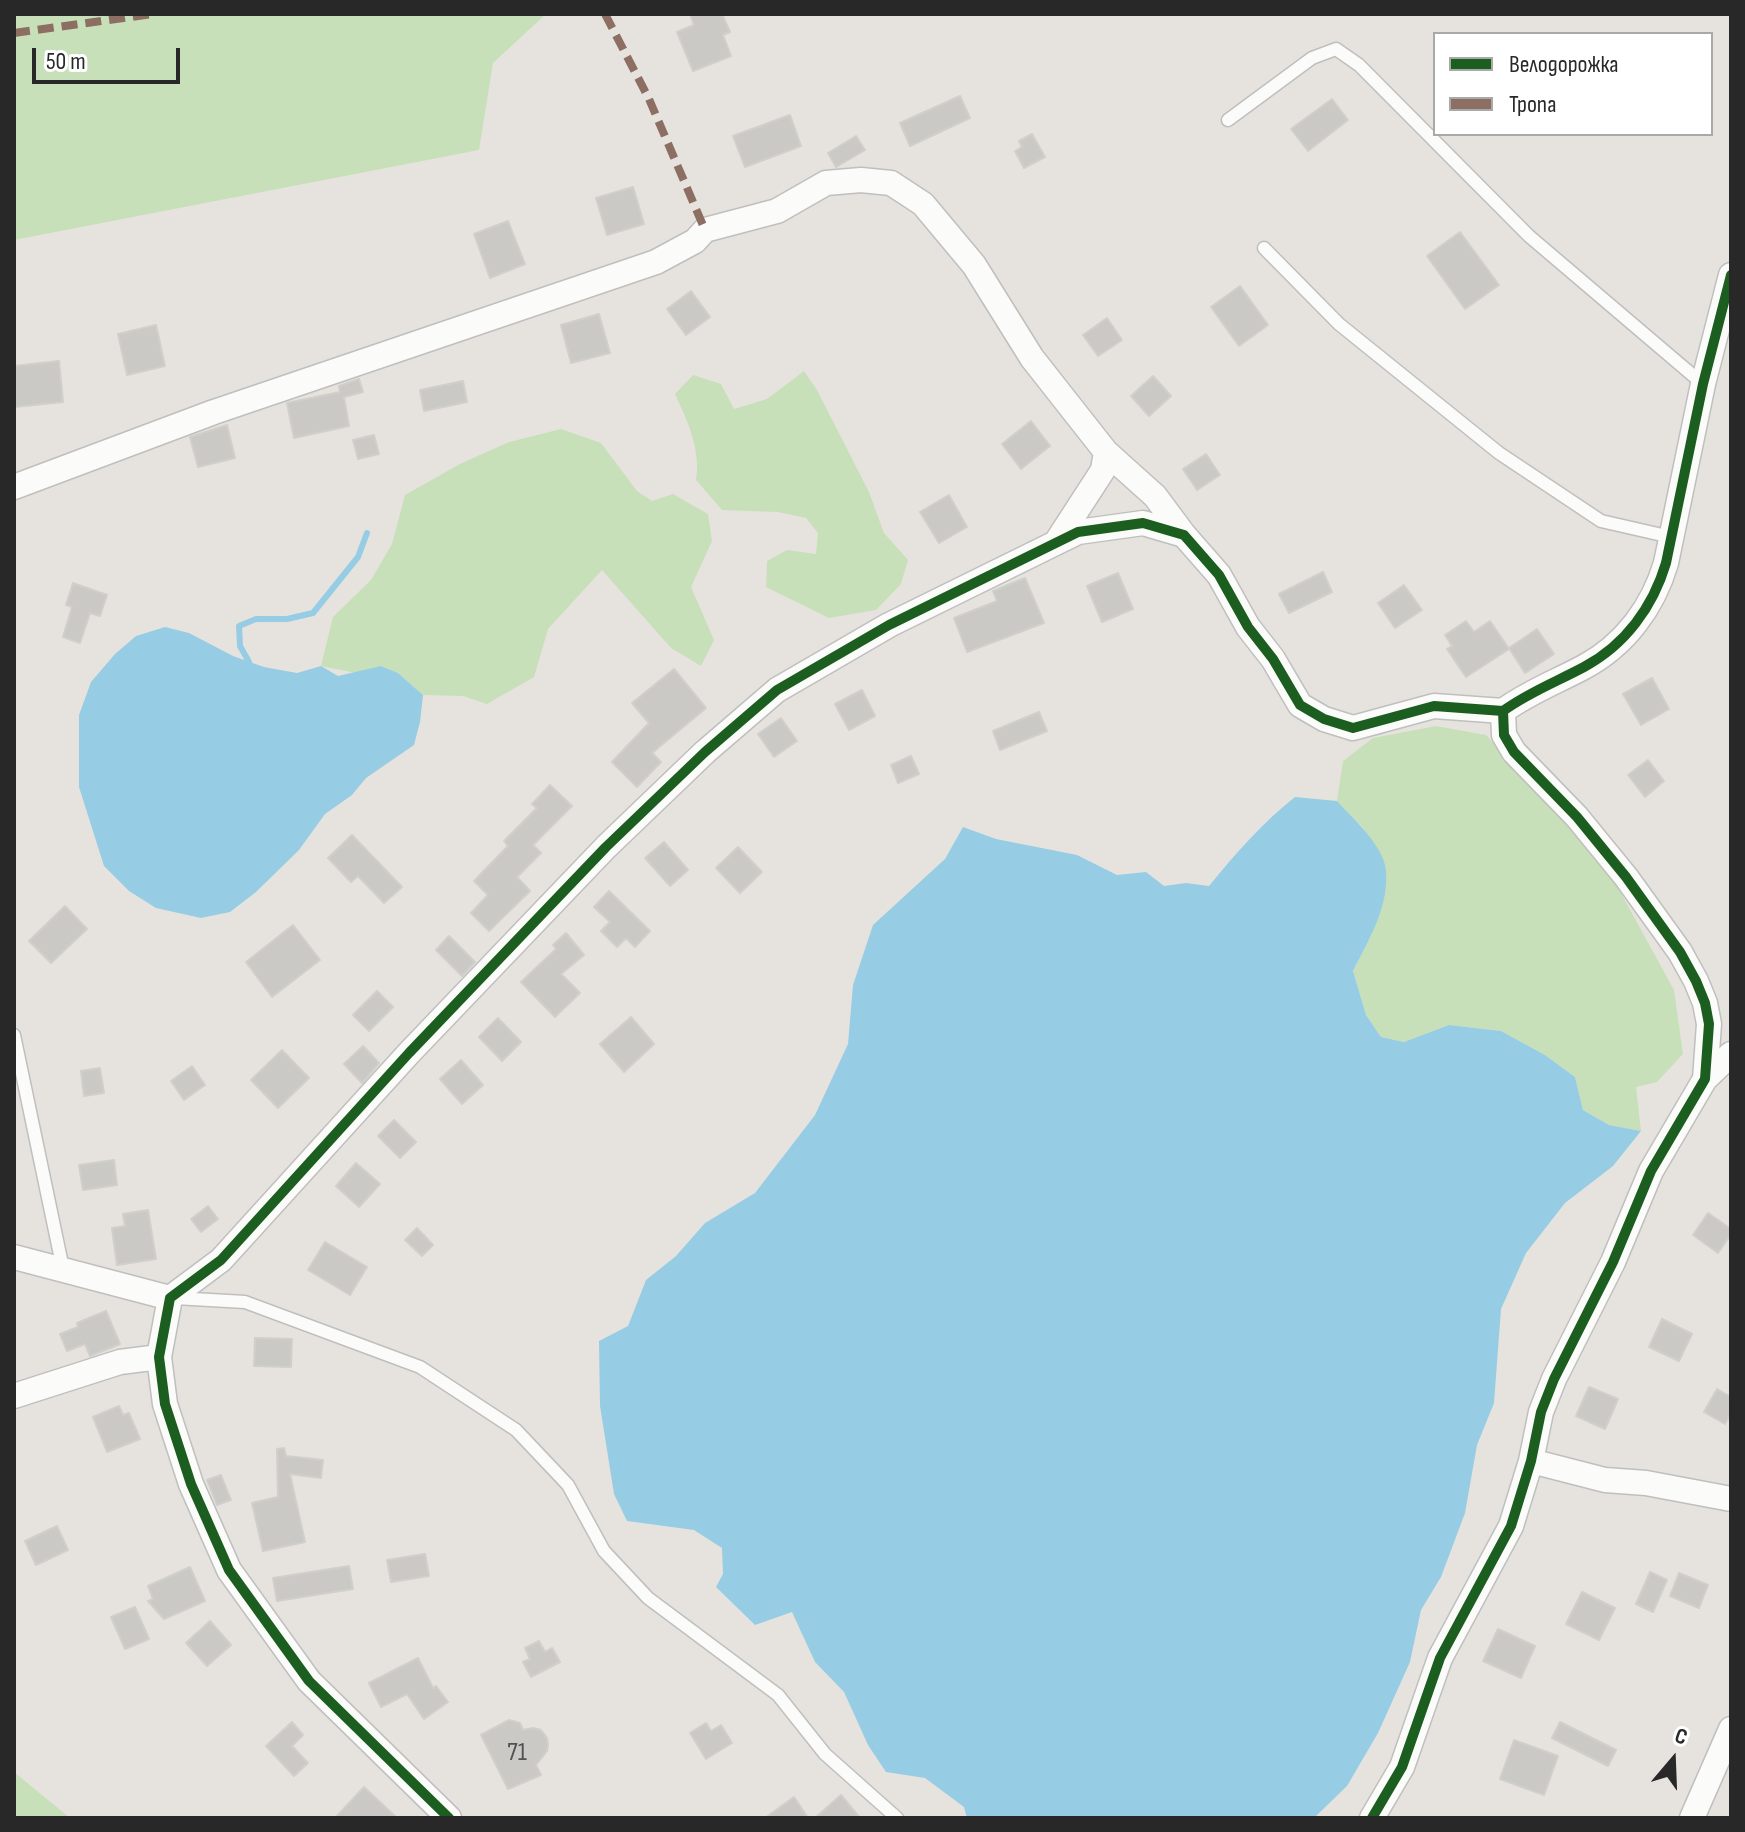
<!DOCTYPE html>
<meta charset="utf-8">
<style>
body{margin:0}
#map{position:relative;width:1745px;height:1832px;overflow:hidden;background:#e6e3de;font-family:"Sofia Sans Condensed",sans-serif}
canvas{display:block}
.frame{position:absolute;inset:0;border:16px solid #282828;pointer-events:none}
.legend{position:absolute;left:1433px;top:32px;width:280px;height:104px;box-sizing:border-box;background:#fff;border:2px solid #a9a9a9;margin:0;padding:10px 14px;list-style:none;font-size:24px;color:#282828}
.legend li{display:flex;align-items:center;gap:16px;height:40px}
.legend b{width:40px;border:2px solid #a9a9a9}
.north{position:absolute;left:1633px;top:1720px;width:80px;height:80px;-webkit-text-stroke:6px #fff;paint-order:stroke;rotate:19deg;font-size:22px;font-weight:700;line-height:32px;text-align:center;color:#282828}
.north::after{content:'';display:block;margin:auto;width:28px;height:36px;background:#282828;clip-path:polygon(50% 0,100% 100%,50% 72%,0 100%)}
.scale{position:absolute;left:32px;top:48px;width:148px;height:36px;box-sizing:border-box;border:4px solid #282828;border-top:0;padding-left:10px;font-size:24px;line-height:28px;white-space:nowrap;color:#282828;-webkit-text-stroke:6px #fff;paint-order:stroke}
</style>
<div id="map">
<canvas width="1745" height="1832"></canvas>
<div class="frame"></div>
<ul class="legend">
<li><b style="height:10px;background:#1b5e20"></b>Велодорожка</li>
<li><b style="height:10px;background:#8d6e63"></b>Тропа</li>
</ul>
<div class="north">С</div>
<div class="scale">50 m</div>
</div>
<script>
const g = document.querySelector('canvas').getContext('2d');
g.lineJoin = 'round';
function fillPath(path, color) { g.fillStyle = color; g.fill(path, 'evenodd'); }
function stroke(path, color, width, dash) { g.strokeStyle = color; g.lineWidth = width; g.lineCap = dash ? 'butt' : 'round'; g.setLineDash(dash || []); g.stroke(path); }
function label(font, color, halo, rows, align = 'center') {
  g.font = font + ' "Sofia Sans Condensed",sans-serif'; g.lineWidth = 6; g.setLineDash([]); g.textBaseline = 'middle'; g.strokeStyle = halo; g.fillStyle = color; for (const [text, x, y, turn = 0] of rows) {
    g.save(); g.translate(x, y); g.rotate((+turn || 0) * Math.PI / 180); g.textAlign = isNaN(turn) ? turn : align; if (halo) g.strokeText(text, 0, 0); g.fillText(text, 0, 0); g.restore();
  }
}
const green = new Path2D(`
 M14,14H546L493,63L479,150L14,240Z
 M804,371L817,390L869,492L884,533L908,560L901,584L876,610L829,618L766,587L767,561L787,550L816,554L818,533L806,518L778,512L722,510L696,480C701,450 688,422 675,394L693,375L721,384L734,409L767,399Z
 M561,429L601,443L637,491L652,501L673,494L708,514L712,541L691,587L714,640L701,666L671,648L602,570L548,629L534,677L487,704L463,696L423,695L398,673L381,666L356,673L321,666L333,617L371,580L392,544L405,495L460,464L509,442Z
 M1436,726L1486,735L1611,875L1674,990L1683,1054L1657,1082L1636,1087L1641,1131L1609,1125L1583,1110L1575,1077L1545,1055L1501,1031L1449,1025L1404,1042L1381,1037L1366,1015L1353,971L1372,934L1364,829L1337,801L1343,761L1373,738Z
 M14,1772L70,1818H14Z`);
const water = new Path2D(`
 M165,627L189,633L233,656L264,667L297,673L321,666L338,676L381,666L398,673L423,695L420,722L414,745L366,778L352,795L325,814L299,850L256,892L230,912L201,918L156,908L129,891L104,866L79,787V715L91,682L115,654L136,636Z
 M1295,797L1337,801C1352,817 1380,843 1385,865C1392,901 1369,940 1353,971L1366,1015L1381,1037L1404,1042L1449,1025L1501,1031L1545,1055L1575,1077L1583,1110L1609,1125L1641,1131L1613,1166L1565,1203L1526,1253L1501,1309L1494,1403L1477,1445L1465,1513L1441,1577L1421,1610L1410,1662L1378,1733L1347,1786L1314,1818H967L964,1807L925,1778L886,1772L868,1745L844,1692L815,1662L792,1612L755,1625L716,1587L723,1574L722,1548L694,1530L627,1521L614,1494L600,1406L599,1341L628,1326L646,1280L676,1256L705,1223L755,1193L815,1115L848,1044L853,985L873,925L945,859L963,827L996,839L1077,855L1117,875L1146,872L1164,886L1186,883L1209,886C1236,853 1262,823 1295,797Z`);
const stream = new Path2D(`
 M249,662L240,646L239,626L256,619H287L313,613L358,557L367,533`);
const building = new Path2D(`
 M690,14H722L730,32L723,35L731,56L693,71L677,32L694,25Z
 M960,96L970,118L910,146L900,123Z
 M1332,99L1348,120L1308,151L1291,129Z
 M790,115L801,146L745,167L733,136Z
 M1032,134L1045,157L1024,168L1015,151L1022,147L1019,141Z
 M856,136L865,150L836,167L828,153Z
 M633,187L644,224L607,235L596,198Z
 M508,221L525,264L490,278L474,234Z
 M1460,232L1499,285L1465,309L1427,256Z
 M1240,286L1268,325L1239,346L1211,307Z
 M691,291L710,317L686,335L667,309Z
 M599,314L610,353L571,363L561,325Z
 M1107,318L1122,340L1098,356L1083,335Z
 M156,325L165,366L127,375L118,334Z
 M59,361L63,402L14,407V366Z
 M1153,376L1171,396L1149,416L1131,396Z
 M359,379L363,392L344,397L349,426L294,438L287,403L340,392L339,386Z
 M463,381L467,402L424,411L420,390Z
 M1031,421L1050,446L1021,469L1002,444Z
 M227,425L235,458L198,467L190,437Z
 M374,435L379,454L358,459L353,440Z
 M1206,454L1220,475L1197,490L1183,469Z
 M949,495L967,527L939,543L920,512Z
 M1323,572L1332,592L1289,613L1279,594Z
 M1118,573L1133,609L1102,622L1087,586Z
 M1025,578L1044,623L967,652L954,618L997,601L993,591Z
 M73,583L107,595L100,616L90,613L80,643L63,637L72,607L66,605Z
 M1404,585L1422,610L1395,628L1378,603Z
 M1466,621L1474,632L1490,621L1509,649L1466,677L1447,649L1452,646L1445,635Z
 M1537,629L1554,654L1525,673L1509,648Z
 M674,669L706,708L652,753L661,762L637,787L612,762L649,723L632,703Z
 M1652,678L1669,709L1641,725L1623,694Z
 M862,690L875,716L849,730L835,704Z
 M1039,712L1047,731L1000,750L993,731Z
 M781,718L797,741L774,757L758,734Z
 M911,756L919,774L898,783L891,765Z
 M1648,760L1664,781L1645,797L1628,775Z
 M550,785L572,806L533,845L541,853L517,877L530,891L489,931L471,913L488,895L474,881L508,846L504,841L537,808L532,804Z
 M352,835L402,887L384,903L358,876L351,882L328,858Z
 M664,842L688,870L670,886L645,858Z
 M738,847L762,872L740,893L716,868Z
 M609,891L650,931L635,947L626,938L617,947L601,931L610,922L594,907Z
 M65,906L87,929L51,963L29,941Z
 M293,925L320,960L272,997L246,962Z
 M566,933L584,955L561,974L580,993L555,1017L521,982L556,949L553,945Z
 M449,936L475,962L462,976L436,950Z
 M377,991L393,1007L369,1031L353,1015Z
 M631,1017L654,1044L624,1072L600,1044Z
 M498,1018L521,1042L502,1061L479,1037Z
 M363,1046L379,1063L362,1083L344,1064Z
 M282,1050L309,1078L278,1108L251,1080Z
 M461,1060L483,1085L462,1104L440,1079Z
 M192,1066L205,1085L184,1100L171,1081Z
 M100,1068L104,1093L84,1096L81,1071Z
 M394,1120L416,1142L400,1158L378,1136Z
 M114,1160L117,1185L83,1190L79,1165Z
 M356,1163L380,1184L359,1207L336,1186Z
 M208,1206L218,1219L201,1232L191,1219Z
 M148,1210L156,1259L117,1265L112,1228L125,1226L123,1214Z
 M1708,1213L1731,1229V1234L1718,1253L1693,1235Z
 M417,1228L433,1245L422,1256L405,1240Z
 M325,1242L367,1267L350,1295L308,1270Z
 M106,1311L120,1344L90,1356L85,1344L67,1351L60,1334L78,1327L77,1323Z
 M1662,1319L1692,1334L1679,1361L1649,1347Z
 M255,1338L292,1339L291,1367L254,1366Z
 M1589,1387L1618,1399L1605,1429L1576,1416Z
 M1717,1389L1731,1397V1413L1725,1424L1704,1412Z
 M119,1406L123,1415L129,1413L140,1439L107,1452L93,1417Z
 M284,1448L286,1456L323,1460L321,1478L290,1474L305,1542L263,1551L252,1503L278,1497L277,1449Z
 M221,1475L231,1500L217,1505L207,1480Z
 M57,1526L68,1550L36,1565L25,1541Z
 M425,1554L429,1576L391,1582L387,1560Z
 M349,1566L353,1589L277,1601L273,1578Z
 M190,1567L205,1601L164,1619L148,1601L153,1599L148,1586Z
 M1650,1572L1667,1580L1653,1612L1636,1604Z
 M1679,1573L1708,1585L1699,1608L1670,1596Z
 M1582,1592L1615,1608L1599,1640L1566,1624Z
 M135,1607L149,1639L125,1649L111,1617Z
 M210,1621L231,1645L207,1666L186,1643Z
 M1498,1629L1535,1646L1521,1678L1483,1661Z
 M539,1641L545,1652L552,1648L560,1662L531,1677L523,1662L530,1659L525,1648Z
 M418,1658L433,1688L436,1686L448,1702L424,1719L407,1694L381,1707L369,1683Z
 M509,1720L520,1723L523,1730L533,1728L541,1730L547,1738L548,1745L547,1751L536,1765L541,1775L508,1789L481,1735Z
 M292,1722L303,1735L292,1746L308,1763L294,1776L266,1746Z
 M1560,1722L1616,1750L1608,1766L1552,1738Z
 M706,1723L711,1731L721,1725L732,1743L706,1759L690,1733Z
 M1514,1740L1558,1756L1544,1795L1500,1779Z
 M364,1787L397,1818H335Z
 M841,1795L860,1818H815Z
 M794,1797L808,1818H765Z`);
const service = new Path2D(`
 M1228,120L1312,58L1336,49L1359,65L1529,236L1703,384
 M1264,248L1339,324L1499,453L1601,521L1671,537
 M14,1035L63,1269
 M175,1298L245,1302L420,1367L516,1430L568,1485L604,1551L648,1598L778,1695L825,1754L897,1818`);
const minor = new Path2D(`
 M1106,452L1155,496L1184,535
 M14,487L214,412L656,262L695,241L705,230L777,211L826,183L861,180L891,183L923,204L974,265L1032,358L1106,452L1103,470L1057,541
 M1705,1079L1731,1054
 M14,1257L170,1298
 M14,1396L120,1362L159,1357
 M1531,1461L1605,1480L1646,1483L1731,1499
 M449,1818L309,1681L229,1570L191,1484L165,1404L159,1357L170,1298L221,1260L409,1053L606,847L705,752L777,690L889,625L1078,532L1143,523L1184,535L1219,575L1248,627L1273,659L1300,705L1324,719L1353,728L1434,706L1503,711
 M1372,1818L1402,1767L1440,1658L1511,1526L1531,1461L1541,1412L1554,1379L1613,1262L1651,1171L1705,1079L1709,1024L1705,1003L1696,981L1680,952L1626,877L1577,817L1514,752L1504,735L1503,711C1529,692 1556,682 1584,667C1625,645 1653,607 1666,563L1703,384L1731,275
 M1692,1818L1731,1729`);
const quiet = new Path2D(`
 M605,14L649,99L705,230
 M14,33L153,14`);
const cycleway = new Path2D(`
 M449,1818L309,1681L229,1570L191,1484L165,1404L159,1357L170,1298L221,1260L409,1053L606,847L705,752L777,690L889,625L1078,532L1143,523L1184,535L1219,575L1248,627L1273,659L1300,705L1324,719L1353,728L1434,706L1503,711
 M1372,1818L1402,1767L1440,1658L1511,1526L1531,1461L1541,1412L1554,1379L1613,1262L1651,1171L1705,1079L1709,1024L1705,1003L1696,981L1680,952L1626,877L1577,817L1514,752L1504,735L1503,711C1529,692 1556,682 1584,667C1625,645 1653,607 1666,563L1703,384L1731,275`);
const numberNames = [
 ["71",517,1753]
];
fillPath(green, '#c7e0b9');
fillPath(water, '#96cde4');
stroke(stream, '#96cde4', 6);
fillPath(building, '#cbc9c5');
stroke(building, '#d1cfca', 2);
stroke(service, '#c0bfbf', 15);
stroke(minor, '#c0bfbf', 27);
stroke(service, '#fbfbfa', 12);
stroke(minor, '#fbfbfa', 24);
stroke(quiet, '#8d6e63', 8, [16, 8]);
stroke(cycleway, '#1b5e20', 10);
label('26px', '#525251', null, numberNames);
</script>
